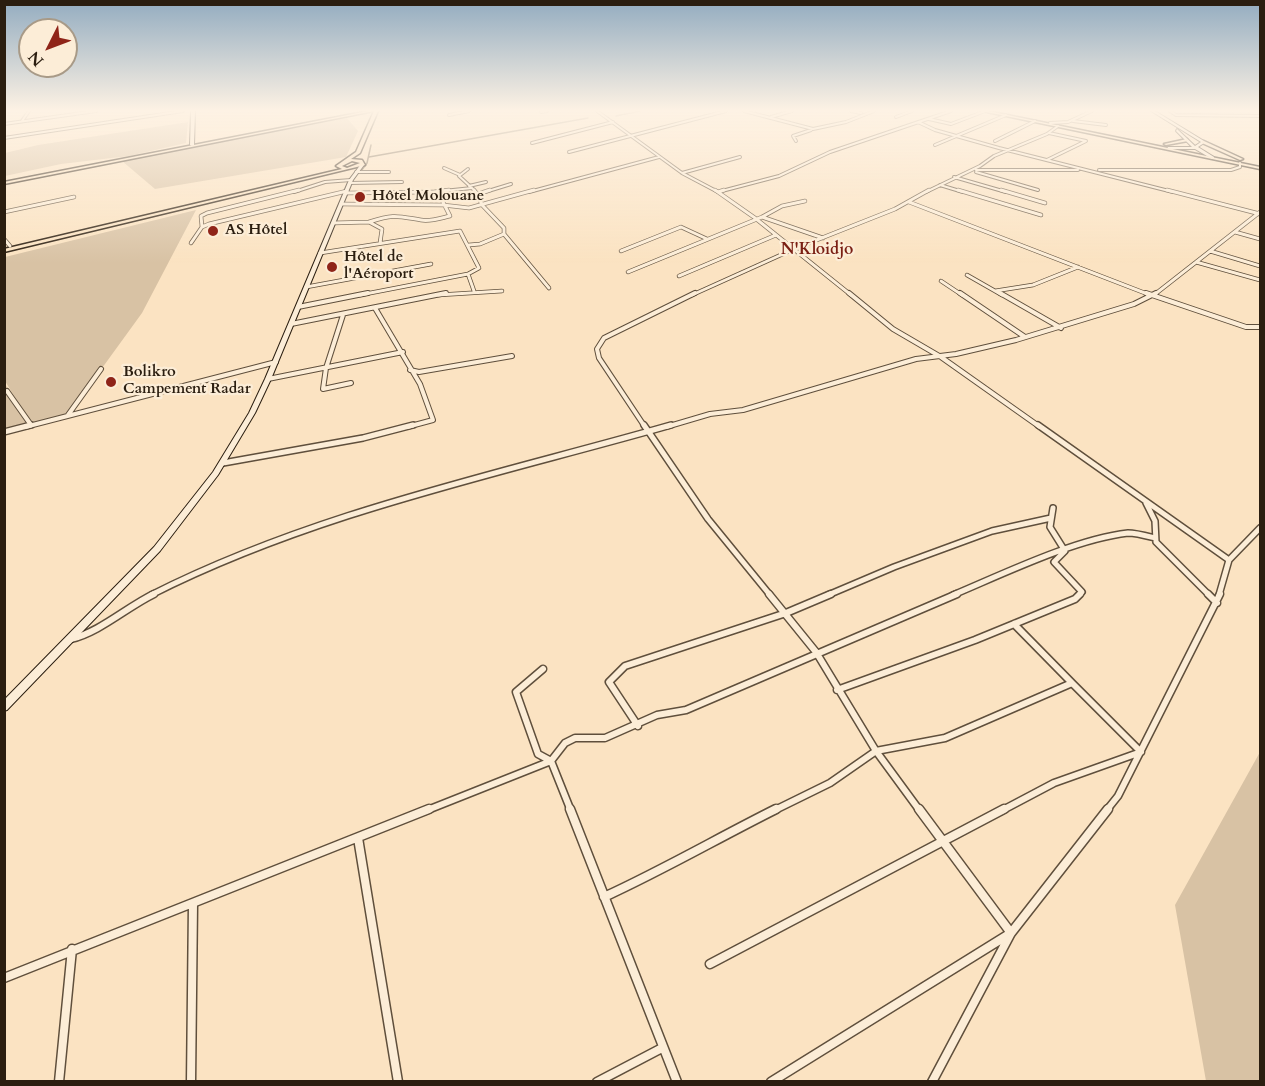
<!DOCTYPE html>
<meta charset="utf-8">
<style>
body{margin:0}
#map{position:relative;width:1265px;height:1086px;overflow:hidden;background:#fbe3c2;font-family:Cardo,serif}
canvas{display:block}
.frame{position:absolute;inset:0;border:6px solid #2b1e10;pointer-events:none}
.north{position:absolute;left:18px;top:18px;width:60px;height:60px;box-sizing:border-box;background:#fcedd7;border:2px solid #a89a87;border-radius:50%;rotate:228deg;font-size:16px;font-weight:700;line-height:24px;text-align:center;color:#2b1e10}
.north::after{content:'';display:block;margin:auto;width:21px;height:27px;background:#8f2418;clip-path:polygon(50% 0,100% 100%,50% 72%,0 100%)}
</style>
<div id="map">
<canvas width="1265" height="1086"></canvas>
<div class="frame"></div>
<div class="north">N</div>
</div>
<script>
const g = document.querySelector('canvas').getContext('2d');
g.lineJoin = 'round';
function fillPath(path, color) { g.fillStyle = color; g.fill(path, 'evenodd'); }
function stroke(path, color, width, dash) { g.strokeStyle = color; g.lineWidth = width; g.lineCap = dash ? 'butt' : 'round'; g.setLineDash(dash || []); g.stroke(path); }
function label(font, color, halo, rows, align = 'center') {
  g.font = font + ' Cardo,serif'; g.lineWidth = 4.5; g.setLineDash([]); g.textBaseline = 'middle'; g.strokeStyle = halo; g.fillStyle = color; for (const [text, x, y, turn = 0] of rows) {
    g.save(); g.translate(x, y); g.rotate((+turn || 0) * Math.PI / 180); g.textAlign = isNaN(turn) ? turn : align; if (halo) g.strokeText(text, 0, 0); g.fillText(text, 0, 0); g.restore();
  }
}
const green = new Path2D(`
 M347,118L358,131L346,157L155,189L122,161Z
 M188,122L186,143L129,156L61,164L5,176V153L38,145Z
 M196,210L142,313L68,415L31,424L5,381V257Z
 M5,384L29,425L5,431Z
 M1260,752V1081H1206L1175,905Z`);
const stream = new Path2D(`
 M616,116L640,111
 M369,157L588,118
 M361,171L367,163L371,145`);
const streetFar5 = new Path2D(`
 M597,111L682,173L718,192
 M744,111L813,129L846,122L874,111
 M851,111L861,113
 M1170,111L1176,115L1260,116
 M541,112L547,111
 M449,115L469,111
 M771,117L792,111
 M896,117L912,111
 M929,119L951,124L985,111
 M22,121L29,111
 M1073,121L1106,125
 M918,122L935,130L999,148L1173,192
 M1050,123L1068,122L1092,111
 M4,124L96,111
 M4,138L183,111
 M796,141L793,136L811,130
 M995,141L1035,121
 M532,143L613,122
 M935,145L1006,115
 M569,152L726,111
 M1047,160L1086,141L1049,133
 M444,168L460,175
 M468,169L459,176L472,188
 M976,170H1078
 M1099,170H1231L1240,167V163
 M356,172H389
 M976,172L1038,190
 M682,173L740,157
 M954,177L1006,192
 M350,183L402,182
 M940,185L963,192
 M469,186L486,182
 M294,192L325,182L351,180
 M343,192L347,191
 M434,192L472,188L476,192
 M485,192L511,184
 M529,192L659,157
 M718,192L779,176L830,152L951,111
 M926,192L980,166L994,156L1047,134L1058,126`);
const streetFar4 = new Path2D(`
 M474,190L483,206L504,228V234L549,288
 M715,190L755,218L851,295
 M958,190L1041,215
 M1001,190L1045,203
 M1167,190L1260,214
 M434,192L449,190
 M718,192L724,190
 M346,193L433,192L441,198L450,216C441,218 430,222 421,220C396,216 395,214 369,222
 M478,194L490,190
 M909,202L1150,295
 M341,204L443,205L469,208L534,190
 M4,212L74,197
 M762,217L823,238
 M333,223L369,222L382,229L380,243
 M202,227L201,216L207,213L299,190
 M1235,232L1260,239
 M4,239L10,246
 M191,243L202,227L209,224L347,191
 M469,245L480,244L504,234
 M621,251L681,227L707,239
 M1210,251L1260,266
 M320,253L460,231L479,268L468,274L360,295
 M1196,262L1260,280
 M628,272L762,217L782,206L805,201
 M468,274L474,291
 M967,275L1002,295
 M679,276L776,235
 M941,281L962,295
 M306,287L431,264
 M995,291L1033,285L1078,267
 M438,295L502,291
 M692,295L794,249L895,209L929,190
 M1154,295L1260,212`);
const streetFar3 = new Path2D(`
 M849,293L893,329L941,357L1040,427
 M960,293L1025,337
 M1000,293L1061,328
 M1146,293L1246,327H1260
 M298,307L368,293
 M375,308L420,384L433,420L407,427
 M343,315L326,368L323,389L351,383
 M291,324L446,293
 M410,370L419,372L512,356
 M268,379L403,352
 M7,391L31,425
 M68,415L101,369
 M25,427L276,362
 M645,427L599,358L597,349L604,338L695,293
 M666,427L710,414L743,410L916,359L956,354L1016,340L1134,304L1156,293`);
const streetFar2 = new Path2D(`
 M644,425L708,519L770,595
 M1038,425L1229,560
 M4,432L31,425
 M223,463L363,438L413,425
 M1146,503L1155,521L1156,542L1209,595
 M1053,508L1050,527L1065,551L1054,562L1082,592L1079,595
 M151,595C315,512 496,475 671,425
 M828,595L894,567L992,531L1051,518
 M953,595C1003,574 1075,539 1128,533C1136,533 1147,536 1155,538
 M1219,595L1229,560L1260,528`);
const streetFar1 = new Path2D(`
 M769,594L816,652L876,751L920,811
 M1208,594L1217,603
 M1014,624L1072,683
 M71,639C100,632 127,607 154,594
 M543,669L516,692L538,754L551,761L571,811
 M837,690L975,640L1075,599L1080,594
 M638,726L609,682L625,666L786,613L831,594
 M425,811L551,761L565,743L575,738H605L657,715L686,710L957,594
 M773,811L830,783L876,751L945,738L1072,683L1141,752L1054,783L1001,811
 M1106,811L1118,796L1220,594`);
const street = new Path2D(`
 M570,809L677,1082
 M358,838L398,1082
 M604,897C663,870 718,838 776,809
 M710,964L1004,809
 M4,978L429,809
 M59,1082L72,949
 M191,1082L193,904
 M597,1082L662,1048
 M771,1082L1011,933L919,809
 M932,1082L1011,933L1108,809`);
const secondary = new Path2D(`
 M191,111H195L194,145L192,146L190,145Z
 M1151,111H1155L1204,141V143L1198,147L1214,157V159H1212L1195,149H1167L1168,147H1192L1176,131L1177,129L1195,146L1201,142Z
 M361,164L364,165L353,180L271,379L255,413L218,475L160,551L7,710L4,711V700L154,547L213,472L249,413L265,379L349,180Z`);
const primary = new Path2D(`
 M368,111H374L4,184V182Z`);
const highway = new Path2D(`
 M374,111H378L360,153L351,159L362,160L365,165L4,252V249L342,169L336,166L356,152ZM352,161L360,163L347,168L342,166Z
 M982,111H988L1260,167V169Z
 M1187,139L1188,141L1166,145L1164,144Z
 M1202,141H1204L1243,159L1240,160L1202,143Z`);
const markers = [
 [360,197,6,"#8f2418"],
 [213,231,6,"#8f2418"],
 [332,267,6,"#8f2418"],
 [111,382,6,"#8f2418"]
];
const farPoinames = [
 ["Hôtel Molouane",372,197],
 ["AS Hôtel",225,231],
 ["Hôtel de",344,258],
 ["l'Aéroport",344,275],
 ["Bolikro",123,373],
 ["Campement Radar",123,390]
];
const farNeighbourhoodnames = [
 ["N'Kloidjo",817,250]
];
fillPath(green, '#d8c2a4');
stroke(stream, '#7d6c56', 1.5);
stroke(streetFar5, '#5f4f3c', 4);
stroke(streetFar4, '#5f4f3c', 4.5);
stroke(streetFar3, '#5f4f3c', 6);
stroke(streetFar2, '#5f4f3c', 8);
stroke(streetFar1, '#5f4f3c', 9);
stroke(street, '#5f4f3c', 11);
stroke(secondary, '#2b1e10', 2);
stroke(primary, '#2b1e10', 3);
stroke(highway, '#2b1e10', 3);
stroke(streetFar5, '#fcedd7', 2);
stroke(streetFar4, '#fcedd7', 3);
stroke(streetFar3, '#fcedd7', 4);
stroke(streetFar2, '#fcedd7', 5);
stroke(streetFar1, '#fcedd7', 6);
stroke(street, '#fcedd7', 8);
fillPath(secondary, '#fcedd7');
fillPath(primary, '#fbe3c2');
fillPath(highway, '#fbe3c2');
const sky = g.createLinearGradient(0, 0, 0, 263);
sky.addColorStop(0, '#93acc0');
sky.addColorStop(0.42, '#fdf2e4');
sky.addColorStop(1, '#fdf2e400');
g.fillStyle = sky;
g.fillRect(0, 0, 1265, 263);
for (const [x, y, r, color] of markers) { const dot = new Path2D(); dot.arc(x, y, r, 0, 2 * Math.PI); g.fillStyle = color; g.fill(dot); stroke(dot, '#fcedd7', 2); }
label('bold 15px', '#2b1e10', '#fcedd7', farPoinames, 'left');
label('bold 16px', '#7a1f14', '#fcedd7', farNeighbourhoodnames);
</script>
